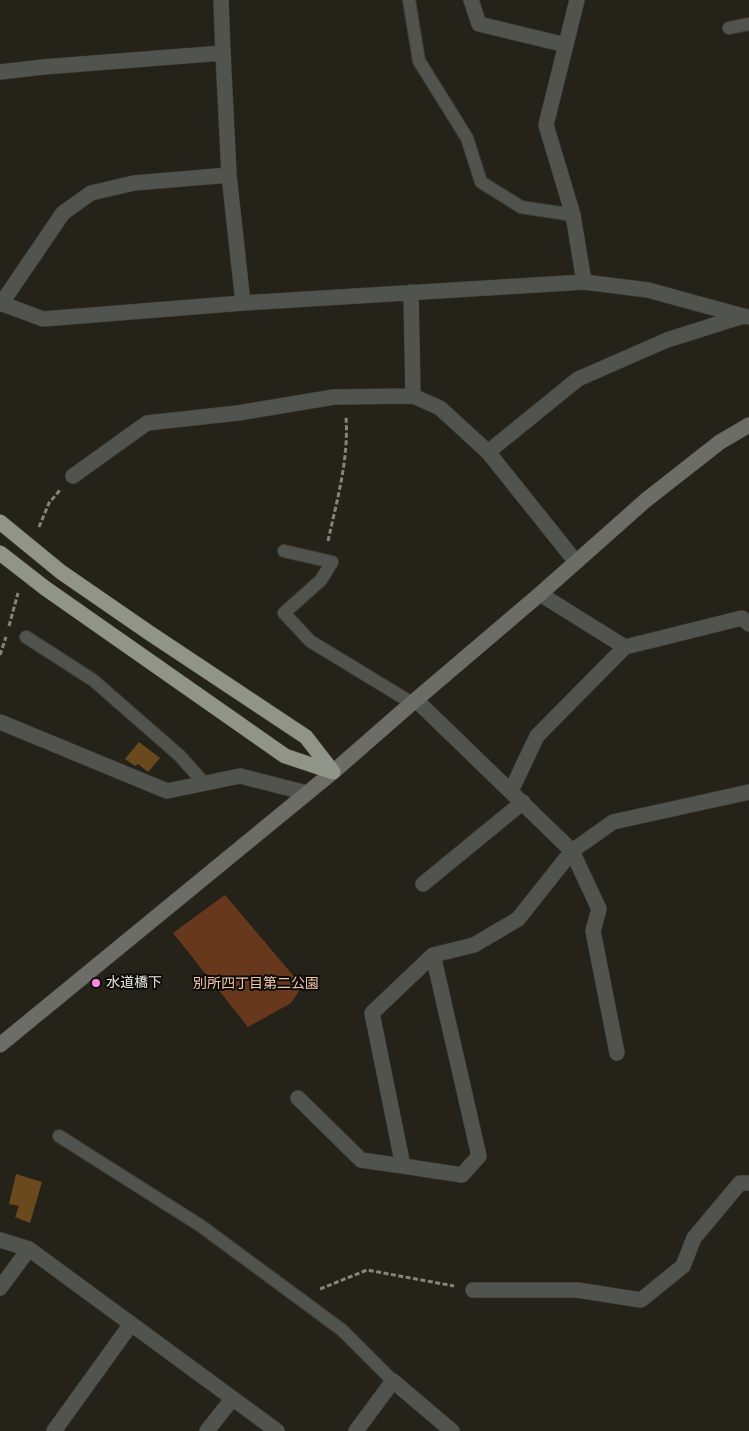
<!DOCTYPE html>
<meta charset="utf-8">
<style>
body{margin:0}
canvas{display:block;background:#252319}
</style>
<canvas width="749" height="1431"></canvas>
<script>
const g = document.querySelector('canvas').getContext('2d');
g.lineJoin = 'round';
function fillPath(path, color) { g.fillStyle = color; g.fill(path, 'evenodd'); }
function stroke(path, color, width, dash) { g.strokeStyle = color; g.lineWidth = width; g.lineCap = dash ? 'butt' : 'round'; g.setLineDash(dash || []); g.stroke(path); }
function label(font, color, halo, rows, align = 'center') {
  g.font = font + ' Rubik,"Noto Sans JP",sans-serif'; g.lineWidth = 4; g.setLineDash([]); g.textBaseline = 'middle'; g.strokeStyle = halo; g.fillStyle = color; for (const [text, x, y, turn = 0] of rows) {
    g.save(); g.translate(x, y); g.rotate((+turn || 0) * Math.PI / 180); g.textAlign = isNaN(turn) ? turn : align; if (halo) g.strokeText(text, 0, 0); g.fillText(text, 0, 0); g.restore();
  }
}
const green = new Path2D(`
 M225,895L302,986L291,1003L248,1027L173,933Z`);
const building = new Path2D(`
 M139,742L160,758L148,772L138,764L135,766L125,759Z
 M16,1174L42,1182L30,1223L15,1217L19,1206L9,1204Z`);
const path = new Path2D(`
 M39,527L49,503L60,490
 M328,541C337,500 349,459 346,417
 M9,626L18,593
 M0,655L6,637
 M320,1289L367,1270L454,1286`);
const lane = new Path2D(`
 M409,0L419,61L467,138L481,182L521,207L573,215
 M729,28L749,24
 M284,551L332,562L321,580L284,613L310,641L412,703
 M26,637L93,680L180,756L204,783
 M59,1136L201,1226L342,1330L393,1381`);
const street = new Path2D(`
 M471,0L479,24L566,45
 M577,0L546,125L573,215L584,282
 M223,53L229,175L243,303
 M0,72L43,67L223,53L221,0
 M411,292L413,396L440,408L488,452L576,562
 M0,303L43,319L243,303L584,282L648,290L743,316L749,317
 M1,304L63,213L91,193L134,183L229,175
 M488,452L578,379L667,340L743,316
 M73,476L147,423L238,413L334,397L413,396
 M540,594L625,647L742,618L749,624
 M416,700L572,851L599,909L593,931L617,1053
 M0,722L167,791L240,776L307,793
 M511,791L537,736L625,647
 M423,884L523,802
 M433,955L479,1156L462,1175L403,1166L372,1013L433,955L474,945L518,919L572,851L613,822L749,792
 M298,1098L361,1160L403,1166
 M0,1240L29,1249L277,1431
 M0,1288L29,1249
 M473,1290H577L641,1300L683,1266L694,1238L740,1183H749
 M54,1431L131,1324
 M207,1431L232,1399
 M356,1431L393,1381L452,1431`);
const secondary = new Path2D(`
 M0,1045L333,772L412,703L540,594L646,500L720,442L749,425`);
const highway = new Path2D(`
 M0,522L61,572L148,632L306,737L333,772
 M0,553L45,588L285,756L333,772`);
const markers = [
 [96,983,5,"#fe85e0"]
];
const poiNames = [
 ["水道橋下",106,983]
];
const parkNames = [
 ["別所四丁目第二公園",256,984]
];
fillPath(green, '#68381c');
fillPath(building, '#6a4a1c');
stroke(lane, '#403e35', 14);
stroke(street, '#403e35', 16);
stroke(secondary, '#403e35', 16);
stroke(highway, '#403e35', 16);
stroke(path, '#85837b', 3, [5, 2.5]);
stroke(lane, '#51534e', 12);
stroke(street, '#51534e', 15);
stroke(secondary, '#6b6d66', 15);
stroke(highway, '#919589', 15);
for (const [x, y, r, color] of markers) { const dot = new Path2D(); dot.arc(x, y, r, 0, 2 * Math.PI); g.fillStyle = color; g.fill(dot); stroke(dot, '#0d0c08', 2); }
label('14px', '#e8e7e1', '#0d0c08', poiNames, 'left');
label('14px', '#f3c5ad', '#0d0c08', parkNames);
</script>
